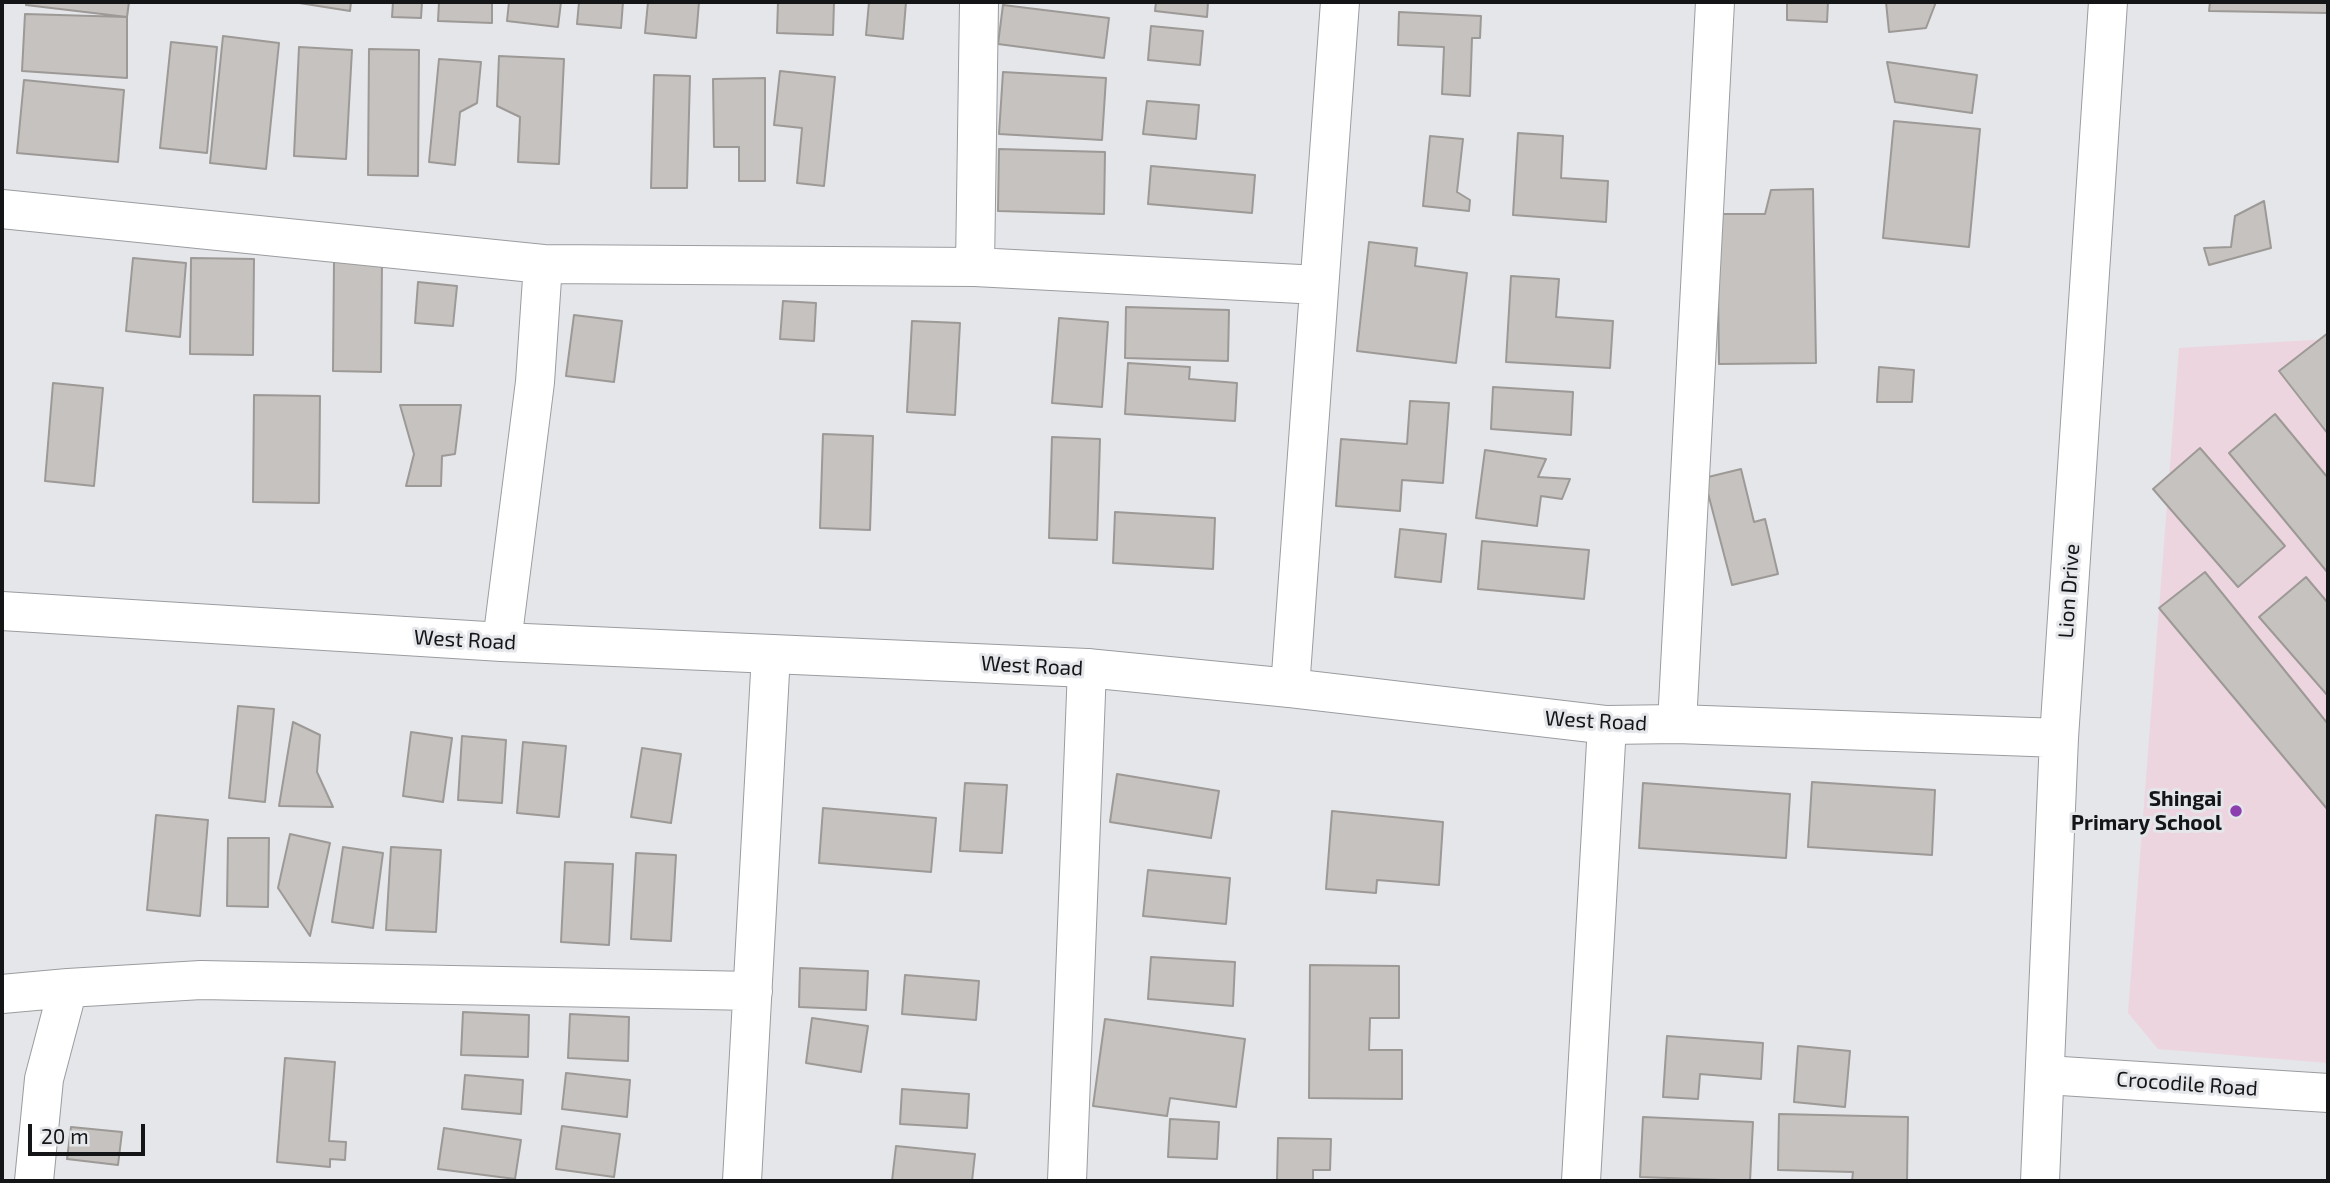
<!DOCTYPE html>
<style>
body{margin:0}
#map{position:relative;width:2330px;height:1183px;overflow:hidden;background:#e4e6ea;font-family:"Exo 2",sans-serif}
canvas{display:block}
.frame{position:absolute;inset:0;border:4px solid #141516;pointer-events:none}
.scale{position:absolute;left:28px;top:1124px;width:117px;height:32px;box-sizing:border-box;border:4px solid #141516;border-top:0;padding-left:9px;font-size:21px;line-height:24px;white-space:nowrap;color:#141516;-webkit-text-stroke:5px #e4e6ea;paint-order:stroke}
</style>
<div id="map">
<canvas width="2330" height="1183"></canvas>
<div class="frame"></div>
<div class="scale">20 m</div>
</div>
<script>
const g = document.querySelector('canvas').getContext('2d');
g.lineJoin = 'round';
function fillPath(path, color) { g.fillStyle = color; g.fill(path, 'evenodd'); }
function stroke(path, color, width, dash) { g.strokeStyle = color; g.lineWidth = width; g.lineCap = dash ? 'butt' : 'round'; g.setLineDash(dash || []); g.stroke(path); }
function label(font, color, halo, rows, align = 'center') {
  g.font = font + ' "Exo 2",sans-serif'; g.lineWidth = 6; g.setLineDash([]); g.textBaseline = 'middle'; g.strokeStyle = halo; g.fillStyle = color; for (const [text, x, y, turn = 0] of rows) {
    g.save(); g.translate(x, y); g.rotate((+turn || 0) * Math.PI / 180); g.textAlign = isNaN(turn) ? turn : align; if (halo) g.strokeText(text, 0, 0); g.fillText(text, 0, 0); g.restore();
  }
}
const education = new Path2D(`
 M2328,339V1063L2158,1049L2128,1013L2179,348Z`);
const building = new Path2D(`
 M26,2H129L127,17L26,5Z
 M293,2H351L350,11Z
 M393,2H422L421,18L392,17Z
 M439,2H492V23L438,21Z
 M509,2H561L558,27L507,21Z
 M579,2H623L621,28L577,24Z
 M648,2H699L696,38L645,33Z
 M778,2H834L833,35L777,33Z
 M869,2H906L903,39L866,35Z
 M1156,2H1208L1207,17L1155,11Z
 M1787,2H1828L1827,22L1787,20Z
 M1886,2H1936L1926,28L1889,32Z
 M2210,2H2328V13L2209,11Z
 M1003,5L1109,18L1104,58L998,44Z
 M1399,12L1481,16L1480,38H1472L1470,96L1442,94L1444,47L1398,45Z
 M25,14L127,17V78L22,71Z
 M1151,26L1203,31L1200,65L1148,60Z
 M223,36L279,43L266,169L210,163Z
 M171,42L217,47L207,153L160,148Z
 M299,47L352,50L346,159L294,156Z
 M369,49L419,50L418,176L368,175Z
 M499,56L564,59L559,164L518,162L520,117L497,106Z
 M439,59L481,62L477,103L460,112L455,165L429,162Z
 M1887,62L1977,75L1972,113L1895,102Z
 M780,71L835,77L824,186L797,183L802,128L774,125Z
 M1003,72L1106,78L1102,140L999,134Z
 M654,75L690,76L687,188H651Z
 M765,78V181H739V147H714L713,79Z
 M24,80L124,90L118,162L17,153Z
 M1147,101L1199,105L1196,139L1143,134Z
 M1894,121L1980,129L1969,247L1883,238Z
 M1518,133L1563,136L1561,178L1608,181L1606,222L1513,215Z
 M1430,136L1463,139L1457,192L1470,200L1469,211L1423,206Z
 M999,149L1105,152L1104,214L998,211Z
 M1151,166L1255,175L1252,213L1148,204Z
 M1813,189L1816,363L1719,364L1717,214H1765L1771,190Z
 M2264,201L2271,248L2209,265L2204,248L2231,247L2235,216Z
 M1369,242L1417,248L1415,266L1467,273L1456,363L1357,351Z
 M133,258L186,263L180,337L126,331Z
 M191,258L254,259L253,355L190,354Z
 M334,261L382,262L381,372L333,371Z
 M1511,276L1559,279L1556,317L1613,321L1610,368L1506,362Z
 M418,282L457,286L453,326L415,323Z
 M783,301L816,303L814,341L780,339Z
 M1126,307L1229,310L1228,361L1125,358Z
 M574,315L622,321L614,382L566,376Z
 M1059,318L1108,322L1102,407L1052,403Z
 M912,321L960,323L955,415L907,412Z
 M2328,333V434L2279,371Z
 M1128,363L1190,367L1189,379L1237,383L1235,421L1125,414Z
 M1879,367L1914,370L1912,402H1877Z
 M53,383L103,388L94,486L45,481Z
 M1493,387L1573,392L1571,435L1491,429Z
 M254,395L320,396L319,503L253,502Z
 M1410,401L1449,403L1443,483L1402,480L1400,511L1336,506L1341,439L1407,444Z
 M400,405H461L455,454L442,456L441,486H406L414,454Z
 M2275,414L2328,478V573L2229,453Z
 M823,434L873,436L870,530L820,528Z
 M1052,437L1100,439L1097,540L1049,538Z
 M2200,448L2285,546L2238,587L2153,489Z
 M1485,450L1546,459L1538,477L1570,479L1562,499L1541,496L1537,526L1476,518Z
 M1741,469L1754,522L1765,519L1778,574L1732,585L1704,478Z
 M1115,512L1215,518L1213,569L1113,563Z
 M1400,529L1446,534L1441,582L1395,577Z
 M1482,541L1589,550L1584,599L1478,589Z
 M2205,572L2328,724V810L2159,608Z
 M2306,577L2328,603V696L2259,617Z
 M238,706L274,709L265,802L229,798Z
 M293,722L320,735L317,772L333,807L279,806Z
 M411,732L452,738L443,802L403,796Z
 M462,736L506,740L502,803L458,800Z
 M523,742L566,746L559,817L517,813Z
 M642,748L681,754L671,823L631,817Z
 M1117,774L1219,791L1211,838L1110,822Z
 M1812,782L1935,790L1932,855L1808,847Z
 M965,783L1007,785L1002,853L960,851Z
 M1643,783L1790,794L1786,858L1639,848Z
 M823,808L936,818L931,872L819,863Z
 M1332,811L1443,822L1439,885L1377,880L1376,893L1326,889Z
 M156,815L208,820L200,916L147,910Z
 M290,834L330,843L310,936L278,888Z
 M228,838H269L268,907L227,906Z
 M343,847L383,853L373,928L332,922Z
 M391,847L441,850L436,932L386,930Z
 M636,853L676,855L671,941L631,939Z
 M565,862L613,864L609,945L561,942Z
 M1148,870L1230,878L1226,924L1143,916Z
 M1151,957L1235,962L1233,1006L1148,999Z
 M1310,965L1399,966V1018H1370L1369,1050H1402V1099L1309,1098Z
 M800,968L868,971L866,1010L799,1007Z
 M905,975L979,981L976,1020L902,1014Z
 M463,1012L529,1015L528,1057L461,1055Z
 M570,1014L629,1017L628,1061L568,1058Z
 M812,1018L868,1026L861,1072L806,1063Z
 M1105,1019L1245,1039L1236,1107L1170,1098L1167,1116L1093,1106Z
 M1667,1036L1763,1043L1761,1079L1700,1074L1698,1099L1663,1097Z
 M1798,1046L1850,1051L1845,1107L1794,1102Z
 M285,1058L335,1062L329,1141L346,1142L345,1160L330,1159V1167L277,1162Z
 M566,1073L630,1080L627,1117L562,1109Z
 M465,1075L523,1080L521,1114L462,1109Z
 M902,1089L969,1094L967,1128L900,1124Z
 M1779,1114L1908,1117L1907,1181H1852L1853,1172L1778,1170Z
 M1643,1117L1753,1122L1750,1181L1640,1177Z
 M1170,1119L1219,1122L1217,1159L1168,1157Z
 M562,1126L620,1134L614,1177L556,1169Z
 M71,1127L122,1132L118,1165L67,1159Z
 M444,1128L521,1140L515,1179L438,1169Z
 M1278,1138L1331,1139L1330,1170H1313V1181H1277Z
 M896,1146L975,1154L972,1181H892Z`);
const minor = new Path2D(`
 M2,209L543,264
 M975,267L979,2
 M502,642L535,382L543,264L975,267L1319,285
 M1290,688L1340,2
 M1677,724L1715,2
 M2,994L68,988
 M2046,1075L2328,1093
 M34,1181L44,1079L68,988L201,980L753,991
 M742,1181L771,654
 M1067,1181L1087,668
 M1581,1181L1607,725`);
const tertiary = new Path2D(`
 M2,611L502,642L1087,668L1290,688L1607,725L1677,724L2059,738
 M2040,1181L2059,738L2108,2`);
const markers = [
 [2236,811,7,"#8c3eaf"]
];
const streetNames = [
 ["Lion Drive",2069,591,-86],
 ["West Road",465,640,3],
 ["West Road",1032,666,3],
 ["West Road",1596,721,3],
 ["Crocodile Road",2187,1084,4]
];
const poiNames = [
 ["Shingai",2222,799],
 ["Primary School",2222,823]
];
fillPath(education, '#edd5df');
fillPath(building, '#c6c2bf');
stroke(building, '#9d9996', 2);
stroke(minor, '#9a9c9f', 40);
stroke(tertiary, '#9a9c9f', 40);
stroke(minor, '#fff', 38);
stroke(tertiary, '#fff', 38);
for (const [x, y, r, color] of markers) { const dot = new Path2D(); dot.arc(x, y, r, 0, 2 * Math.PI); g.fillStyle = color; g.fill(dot); stroke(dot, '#e4e6ea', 2.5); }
label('21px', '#141516', '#e4e6ea', streetNames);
label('bold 21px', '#141516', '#e4e6ea', poiNames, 'right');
</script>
